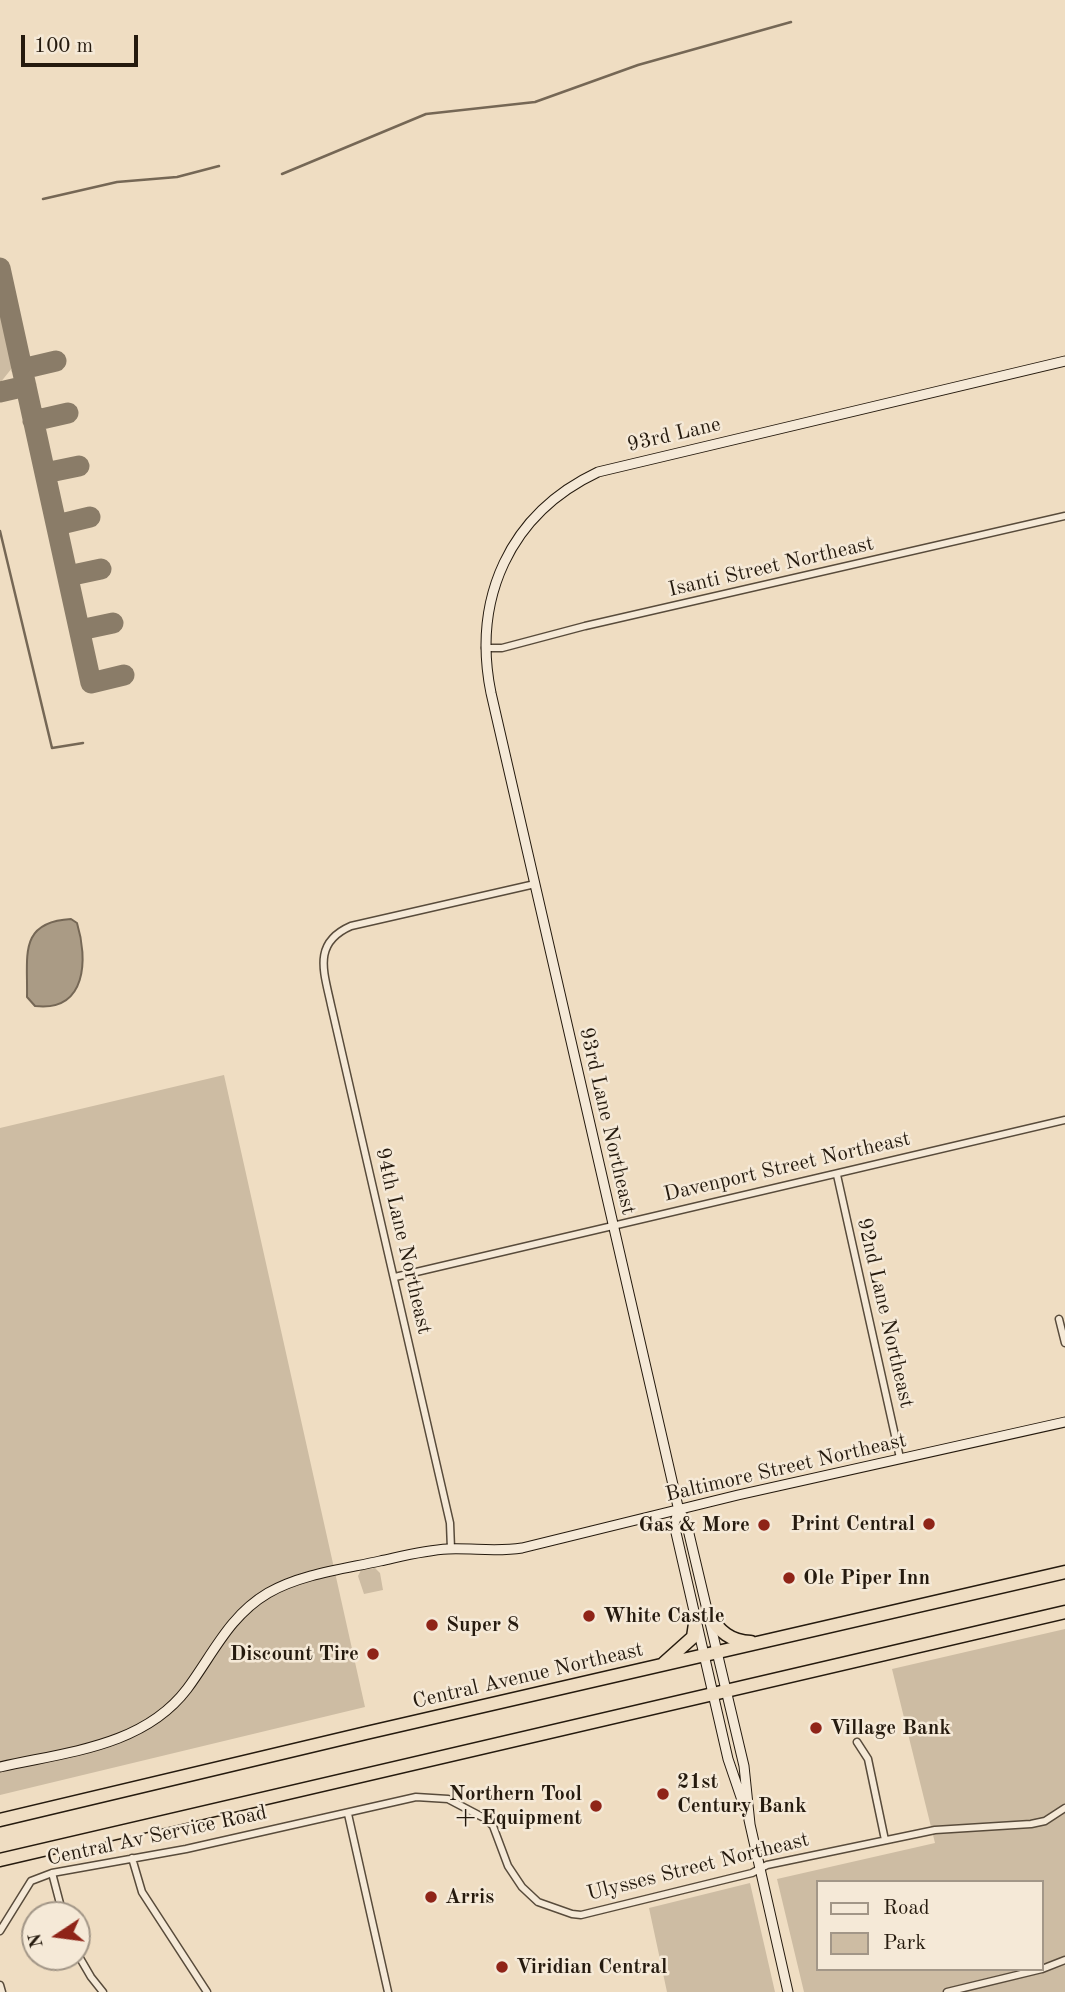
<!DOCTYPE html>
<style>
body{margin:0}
#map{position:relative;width:1065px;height:1992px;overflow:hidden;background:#efddc2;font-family:"Old Standard TT",serif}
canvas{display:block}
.legend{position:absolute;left:816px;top:1880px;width:228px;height:91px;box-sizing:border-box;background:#f5e9d7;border:2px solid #a29687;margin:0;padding:9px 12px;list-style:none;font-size:21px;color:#251a0e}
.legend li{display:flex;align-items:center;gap:14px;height:35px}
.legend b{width:35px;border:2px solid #a29687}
.north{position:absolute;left:21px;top:1901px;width:70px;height:70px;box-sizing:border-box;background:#f5e9d7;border:2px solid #a29687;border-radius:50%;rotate:257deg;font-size:19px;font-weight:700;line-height:28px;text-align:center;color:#251a0e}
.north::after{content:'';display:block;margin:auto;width:24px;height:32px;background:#8f2418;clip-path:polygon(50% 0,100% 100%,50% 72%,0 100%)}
.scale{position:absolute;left:21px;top:35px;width:117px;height:32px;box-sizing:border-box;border:4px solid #251a0e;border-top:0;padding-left:9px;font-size:21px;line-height:24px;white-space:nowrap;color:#251a0e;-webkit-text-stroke:5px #f5e9d7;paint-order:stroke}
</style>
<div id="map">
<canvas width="1065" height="1992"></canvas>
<ul class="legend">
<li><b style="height:9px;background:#f5e9d7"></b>Road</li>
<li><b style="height:19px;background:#cdbca3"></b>Park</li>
</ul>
<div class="north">N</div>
<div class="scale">100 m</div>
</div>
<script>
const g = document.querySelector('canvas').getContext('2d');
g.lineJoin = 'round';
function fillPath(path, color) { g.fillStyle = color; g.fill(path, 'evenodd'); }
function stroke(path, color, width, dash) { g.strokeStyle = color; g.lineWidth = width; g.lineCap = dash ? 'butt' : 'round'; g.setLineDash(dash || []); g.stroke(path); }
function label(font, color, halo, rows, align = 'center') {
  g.font = font + ' "Old Standard TT",serif'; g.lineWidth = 5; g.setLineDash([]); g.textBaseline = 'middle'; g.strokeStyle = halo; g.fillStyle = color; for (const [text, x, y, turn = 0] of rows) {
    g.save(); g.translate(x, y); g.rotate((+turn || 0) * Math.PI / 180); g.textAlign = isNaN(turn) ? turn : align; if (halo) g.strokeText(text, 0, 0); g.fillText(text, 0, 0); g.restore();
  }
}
const green = new Path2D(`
 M0,304L12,359V368L0,383Z
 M224,1075L365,1707L0,1795V1128Z
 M375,1568L380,1573L383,1590L364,1594L358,1576L361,1570Z
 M1065,1629V1992H804L777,1879L935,1843L892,1669ZM818,1882H1042V1969H818Z
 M750,1883L775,1992H667L649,1908Z`);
const water = new Path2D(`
 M71,919L77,923C88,959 87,1012 35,1006L27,997C28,956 18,922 71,919Z`);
const stream = new Path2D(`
 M282,174L426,114L535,102L638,65L791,22
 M43,199L117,182L177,177L219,166
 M0,531L52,748L83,743`);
const taxiway = new Path2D(`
 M0,268L91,683L124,675
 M22,369L56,361
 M0,392L26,386
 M33,421L68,413
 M45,473L79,466
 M57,525L90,517
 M68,576L101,569
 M80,630L113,623`);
const street = new Path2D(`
 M485,648H502L585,626L1065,516
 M837,1175L900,1458
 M395,1277L1065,1120
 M1059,1319L1065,1343
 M451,1549L450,1523L331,1005C324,972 312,943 351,926L535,884
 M857,1742L868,1759L885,1840
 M348,1814L388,1992
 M132,1858L142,1892L207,1992
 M52,1873L63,1915
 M0,1931L31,1881L52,1873L186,1849L416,1797L448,1799L486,1819L493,1826L508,1866L522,1887L538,1902L572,1914L581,1915L752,1873L767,1865L935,1830L1031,1824L1045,1821L1065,1808
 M77,1953L91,1977L103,1992
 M1042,1969L1065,1960
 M0,1985L2,1992
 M947,1992L1042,1969`);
const secondary = new Path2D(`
 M679,1511L674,1524L728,1759L744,1806
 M0,1767C65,1752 143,1747 187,1689C213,1654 229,1616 268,1593C301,1574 344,1569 380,1561C403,1556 425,1550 448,1549C473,1548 497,1552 522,1548L738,1495L1065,1422
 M749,1820L788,1992
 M750,1824L744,1766L686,1521L679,1511L491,693C472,599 509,514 598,472L1065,361`);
const highway = new Path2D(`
 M709,1615C719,1631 731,1642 751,1642
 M664,1663L693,1637L696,1617
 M0,1820L366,1733L1065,1572
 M0,1860L1065,1612`);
const markers = [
 [929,1524,7,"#8f2418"],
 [764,1525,7,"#8f2418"],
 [789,1578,7,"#8f2418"],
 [589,1616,7,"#8f2418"],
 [432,1625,7,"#8f2418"],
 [373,1654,7,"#8f2418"],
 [816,1728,7,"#8f2418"],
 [663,1794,7,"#8f2418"],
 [596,1806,7,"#8f2418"],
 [431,1897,7,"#8f2418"],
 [502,1967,7,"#8f2418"]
];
const streetNames = [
 ["93rd Lane",674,435,-13],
 ["Isanti Street Northeast",771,567,-13],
 ["93rd Lane Northeast",607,1121,77],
 ["Davenport Street Northeast",787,1167,-13],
 ["94th Lane Northeast",403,1241,77],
 ["92nd Lane Northeast",885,1313,77],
 ["Baltimore Street Northeast",786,1468,-13],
 ["Central Avenue Northeast",528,1676,-13],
 ["Central Av Service Road",157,1836,-12],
 ["Ulysses Street Northeast",698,1867,-14]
];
const poiNames = [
 ["Print Central",915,1524,"right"],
 ["Gas & More",750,1525,"right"],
 ["Ole Piper Inn",803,1578],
 ["White Castle",603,1616],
 ["Super 8",446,1625],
 ["Discount Tire",359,1654,"right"],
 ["Village Bank",830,1728],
 ["21st",677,1782],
 ["Century Bank",677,1806],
 ["Northern Tool",582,1794,"right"],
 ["+ Equipment",582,1818,"right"],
 ["Arris",445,1897],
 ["Viridian Central",516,1967]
];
fillPath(green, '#cdbca3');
fillPath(water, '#aa9b85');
stroke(water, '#756755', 2);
stroke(stream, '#756755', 2.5);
stroke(taxiway, '#8a7c68', 21);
stroke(street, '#584b3b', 9);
stroke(secondary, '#251a0e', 11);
stroke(highway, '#251a0e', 15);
stroke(street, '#f5e9d7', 6);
stroke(secondary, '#f5e9d7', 9);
stroke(highway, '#efddc2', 12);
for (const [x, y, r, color] of markers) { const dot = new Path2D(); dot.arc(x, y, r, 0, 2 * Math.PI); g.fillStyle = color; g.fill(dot); stroke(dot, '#f5e9d7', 2.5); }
label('21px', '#251a0e', '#f5e9d7', streetNames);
label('bold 21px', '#251a0e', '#f5e9d7', poiNames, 'left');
</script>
